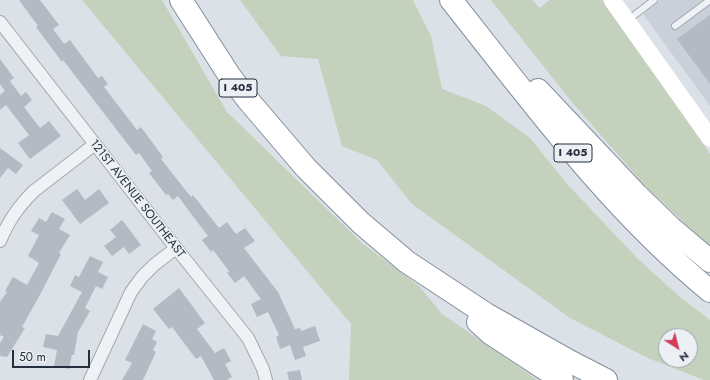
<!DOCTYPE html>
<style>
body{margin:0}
#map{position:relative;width:710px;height:380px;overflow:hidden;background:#dce1e7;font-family:Jost,sans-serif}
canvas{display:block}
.north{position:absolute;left:658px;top:328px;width:40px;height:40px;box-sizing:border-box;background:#ecf0f5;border:1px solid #9ca3ac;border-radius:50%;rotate:144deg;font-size:11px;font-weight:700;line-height:16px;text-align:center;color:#252f3e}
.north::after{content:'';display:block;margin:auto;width:14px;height:18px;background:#d33b58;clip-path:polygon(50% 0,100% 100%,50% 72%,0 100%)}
.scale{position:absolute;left:12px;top:350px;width:78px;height:18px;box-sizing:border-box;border:2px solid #252f3e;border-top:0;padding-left:5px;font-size:12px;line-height:14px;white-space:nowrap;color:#252f3e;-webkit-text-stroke:3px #ecf0f5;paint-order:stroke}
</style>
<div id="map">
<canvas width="710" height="380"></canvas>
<div class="north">N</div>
<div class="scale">50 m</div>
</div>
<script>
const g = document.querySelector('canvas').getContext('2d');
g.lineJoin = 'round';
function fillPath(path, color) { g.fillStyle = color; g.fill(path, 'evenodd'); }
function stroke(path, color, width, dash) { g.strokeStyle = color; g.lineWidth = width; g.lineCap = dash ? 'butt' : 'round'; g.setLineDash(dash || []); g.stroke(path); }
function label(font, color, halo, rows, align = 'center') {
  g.font = font + ' Jost,sans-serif'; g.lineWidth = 3; g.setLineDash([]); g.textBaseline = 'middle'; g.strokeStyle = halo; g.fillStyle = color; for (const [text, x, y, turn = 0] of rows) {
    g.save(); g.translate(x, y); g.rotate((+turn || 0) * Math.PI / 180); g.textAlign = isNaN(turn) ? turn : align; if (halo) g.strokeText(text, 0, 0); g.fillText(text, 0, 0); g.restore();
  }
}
const built = new Path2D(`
 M660,0H710V106L643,14Z`);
const green = new Path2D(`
 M82,0H162L227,112L362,243L419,286L442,314L538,380H349L351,324Z
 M240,0H413L431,36L442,89L486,106L530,138L568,185L637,258L680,297L710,320V380H704L648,358L570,318L412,204L377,160L342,146L318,59L281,56ZM666,336H690V360H666Z
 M491,0H532L540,8L549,0H604L710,154V247L647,188L571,101Z`);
const building = new Path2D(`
 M19,0H40L59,25L53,29L64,44L70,40L98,78L102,76L108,84L104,87L137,130L141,127L163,157L161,159L191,197L193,195L219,228L227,222L236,234L245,228L255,241L244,248L278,292L295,329L300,328L301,331L315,326L320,341L303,347L306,356L295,360L290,345L280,349L276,337L279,335L268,312L257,317L251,304L261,299L244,276L235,283L227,273L229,271L213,250L211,252L202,240L208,236L195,219L178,196L173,200L168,194L166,195L149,173L152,171L139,153L136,155L63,60L62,62L36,27L38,26Z
 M710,15V84L677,39Z
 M0,59L14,78L10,81L21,96L26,92L32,100L24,107L40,128L49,121L61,136L30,159L18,143L29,135L6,105L0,110V95L5,91L0,84Z
 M0,148L23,165L16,174L8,168L0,178Z
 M77,189L85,200L99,189L109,203L80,224L62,200Z
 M52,212L65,219L59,229L70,235L59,253L61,254L41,293L22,327L25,328L7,357L0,356V343L4,337L0,335V302L7,292L5,291L13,277L27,285L39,263L28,256L39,235L31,231L39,218L46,222Z
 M122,220L141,245L129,254L124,247L112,256L104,246L116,237L110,230Z
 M90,256L103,262L98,272L108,277L102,289L96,286L85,308L90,311L78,332L74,355H72L69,369L54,366L57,350L43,347L46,334L58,336L82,292L70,286L75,275L79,277Z
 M179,288L205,323L197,329L215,353L224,348L231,361L225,364L232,377L227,380H214L201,356L196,359L172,327L169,329L153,309Z
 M143,324L156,331L152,339L157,342L153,350L156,352L143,380H122L132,363L125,360Z
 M300,370L302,380H289L287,372Z`);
const lane = new Path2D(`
 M628,20L654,0
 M675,26L710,0`);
const street = new Path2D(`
 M0,22L168,238L248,338L263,369L266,380
 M0,241C9,220 18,207 34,191L95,144
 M90,380L131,292L142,277L154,265L176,248`);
const secondary = new Path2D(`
 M612,0L710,138`);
const highway = new Path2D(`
 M181,0L229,75L248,100L306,168L361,223L407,262L486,314L571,362L606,380
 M451,0C532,102 609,208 710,291
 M538,90L637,195L671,228L710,261
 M478,322L490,333L562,380`);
const shields = [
 [238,88,38],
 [573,153,38]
];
const shieldNames = [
 ["I 405",238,88],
 ["I 405",573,153]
];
const streetNames = [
 ["121ST AVENUE SOUTHEAST",137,199,52]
];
fillPath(built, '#cad0d9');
fillPath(green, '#c3d1bd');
fillPath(building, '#b3bac4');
stroke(lane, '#a1a8b1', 8);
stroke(street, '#a1a8b1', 14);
stroke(highway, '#838f9e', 24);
stroke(lane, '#eff2f5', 6);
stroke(street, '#eff2f5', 12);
stroke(secondary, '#fff', 17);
stroke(highway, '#fff', 22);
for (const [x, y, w] of shields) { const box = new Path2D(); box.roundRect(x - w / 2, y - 9, w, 18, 3); g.fillStyle = '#ecf0f5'; g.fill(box); stroke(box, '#252f3e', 1); }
label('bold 11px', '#252f3e', null, shieldNames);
label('12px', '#252f3e', '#ecf0f5', streetNames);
</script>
